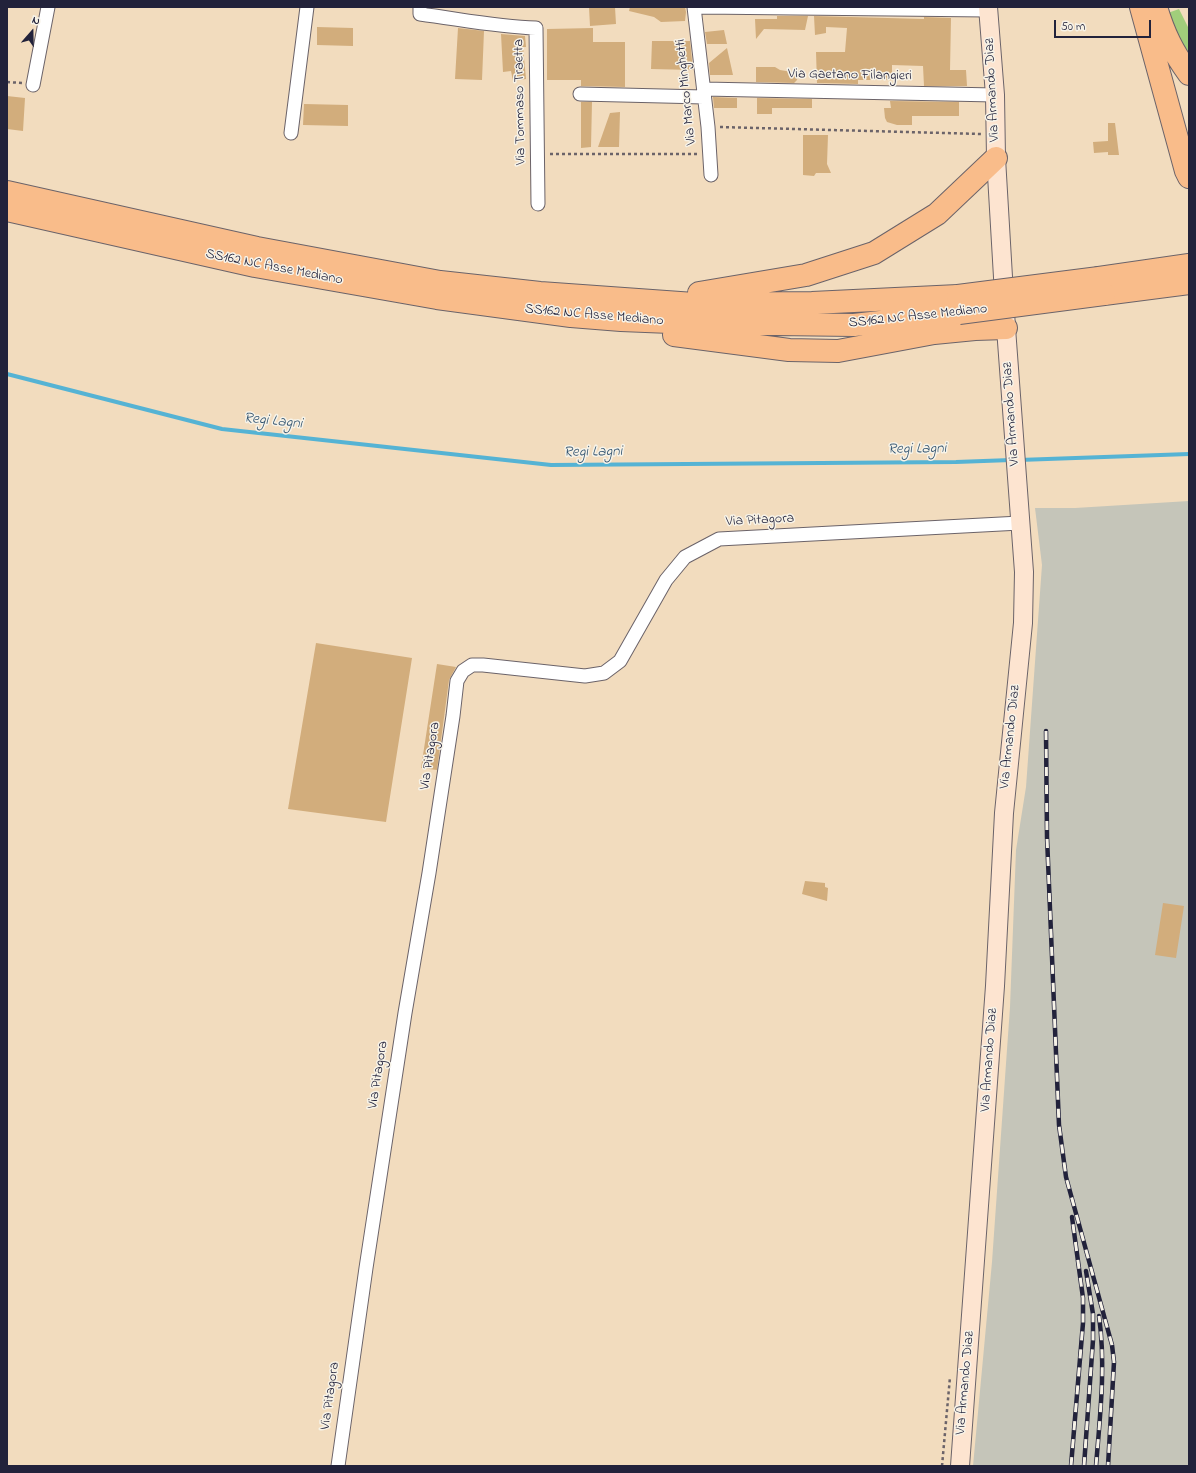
<!DOCTYPE html>
<style>
body{margin:0}
#map{position:relative;width:1196px;height:1473px;overflow:hidden;background:#f2dcbe;font-family:"Indie Flower",sans-serif}
canvas{display:block}
.frame{position:absolute;inset:0;border:8px solid #22223b;pointer-events:none}
.north{position:absolute;left:12px;top:12px;width:40px;height:40px;-webkit-text-stroke:3px #f7f3e8;paint-order:stroke;rotate:20deg;font-size:11px;font-weight:700;line-height:16px;text-align:center;color:#22223b}
.north::after{content:'';display:block;margin:auto;width:14px;height:18px;background:#22223b;clip-path:polygon(50% 0,100% 100%,50% 72%,0 100%)}
.scale{position:absolute;left:1054px;top:20px;width:97px;height:18px;box-sizing:border-box;border:2px solid #22223b;border-top:0;padding-left:5px;font-size:12px;line-height:14px;white-space:nowrap;color:#22223b;-webkit-text-stroke:3px #f7f3e8;paint-order:stroke}
</style>
<div id="map">
<canvas width="1196" height="1473"></canvas>
<div class="frame"></div>
<div class="north">N</div>
<div class="scale">50 m</div>
</div>
<script>
const g = document.querySelector('canvas').getContext('2d');
g.lineJoin = 'round';
function fillPath(path, color) { g.fillStyle = color; g.fill(path, 'evenodd'); }
function stroke(path, color, width, dash) { g.strokeStyle = color; g.lineWidth = width; g.lineCap = dash ? 'butt' : 'round'; g.setLineDash(dash || []); g.stroke(path); }
function label(font, color, halo, rows, align = 'center') {
  g.font = font + ' "Indie Flower",sans-serif'; g.lineWidth = 3; g.setLineDash([]); g.textBaseline = 'middle'; g.strokeStyle = halo; g.fillStyle = color; for (const [text, x, y, turn = 0] of rows) {
    g.save(); g.translate(x, y); g.rotate((+turn || 0) * Math.PI / 180); g.textAlign = isNaN(turn) ? turn : align; if (halo) g.strokeText(text, 0, 0); g.fillText(text, 0, 0); g.restore();
  }
}
const industrial = new Path2D(`
 M1189,501V1466H973L992,1262L1010,1007L1016,850L1026,787L1042,565L1035,508H1075Z`);
const green = new Path2D(`
 M1179,9L1189,29V65L1165,14Z`);
const stream = new Path2D(`
 M7,374L222,429L551,465L956,462L1011,460
 M1019,460L1189,454`);
const building = new Path2D(`
 M589,7H615L616,24L590,26Z
 M630,7H685L686,12L685,21L661,22L654,17L629,11Z
 M777,16H808L805,30L764,29L756,39L755,19H777Z
 M814,16L924,19V17L951,18L950,70H966L967,86H924L923,66L892,65V80H858V84L817,83L816,52H845L847,28L826,27V33L815,35Z
 M317,27L353,28V46L317,45Z
 M458,28L484,31L482,80L455,79Z
 M593,28V42H625V87L581,86V80H547V29Z
 M724,30L727,44H707L705,32Z
 M501,34L525,36L526,47H523L526,79L513,81L511,71L503,72Z
 M652,41H690L693,70L651,69Z
 M727,48L733,75H710L709,63Z
 M756,67H775L780,70L798,73L797,80L794,83L756,82Z
 M7,96L25,98L23,131L7,129Z
 M713,97L737,98V108H714Z
 M757,98L812,99V108H772V114H757Z
 M890,101L959,102V116H912V125H897L887,122L885,118L884,108H891Z
 M581,102H592L591,147L581,148Z
 M304,104L348,105V126L303,125Z
 M620,112L619,147H598L610,113Z
 M1108,123H1115L1119,155H1108V152L1094,153L1093,142L1108,141Z
 M803,135H828L827,164L831,173H816L814,176L803,175Z
 M316,643L412,658L386,822L288,809Z
 M437,664L456,667L449,680L437,770L421,768Z
 M805,881L825,883V887L828,888L827,901L802,894Z
 M1163,903L1184,906L1176,958L1155,955Z`);
const path = new Path2D(`
 M7,82L22,83
 M720,127L981,134
 M550,154H697
 M942,1466L950,1377`);
const minor = new Path2D(`
 M420,7V14C459,19 497,27 536,28L538,204
 M694,7L708,127L711,175
 M701,7L988,10
 M33,85L48,7
 M704,89L995,95
 M580,94L704,97
 M291,133L307,7
 M338,1466L366,1268L405,1013L429,873L453,716L457,681L463,671L472,665H483L585,676L604,673L620,661L666,580L685,557L719,539L1020,523`);
const secondary = new Path2D(`
 M960,1466L995,986L1004,813L1023,623L1024,572L1006,328L996,158L995,95L988,7`);
const trunk = new Path2D(`
 M1141,7L1186,171L1189,177
 M1156,7C1164,34 1173,52 1189,74
 M7,192L257,248L440,282L540,293L694,304L812,303L958,296
 M7,210L255,266L437,298L571,316L621,320L695,323L854,325L959,313
 M1099,278L1189,265
 M699,293L806,275L874,253L937,214L996,158
 M1104,294L1189,283
 M674,335L789,350L838,351L934,333L975,329L1006,328`);
const rail = new Path2D(`
 M1046,731L1047,837L1059,1125L1066,1177L1112,1345L1114,1362L1108,1466
 M1071,1466L1083,1323V1298L1072,1217
 M1084,1466L1093,1340V1314L1086,1271
 M1096,1466C1100,1416 1106,1366 1099,1316`);
const trunkBridge = new Path2D(`
 M958,296L1099,278
 M959,313L1104,294`);
const streetNames = [
 ["Via Gaetano Filangieri",850,76,1],
 ["Via Armando Diaz",993,90,-93],
 ["Via Marco Minghetti",687,92,-96],
 ["Via Tommaso Traetta",521,102,-91],
 ["SS162 NC Asse Mediano",274,268,11],
 ["SS162 NC Asse Mediano",594,316,5],
 ["SS162 NC Asse Mediano",918,317,-6],
 ["Via Armando Diaz",1012,414,-94],
 ["Via Pitagora",760,521,-3],
 ["Via Armando Diaz",1011,737,-84],
 ["Via Pitagora",431,756,-81],
 ["Via Armando Diaz",990,1060,-86],
 ["Via Pitagora",379,1075,-81],
 ["Via Armando Diaz",966,1383,-85],
 ["Via Pitagora",331,1396,-82]
];
const waterNames = [
 ["Regi Lagni",273,422,6],
 ["Regi Lagni",917,450,-1],
 ["Regi Lagni",593,453,-1]
];
fillPath(industrial, '#c5c5b9');
fillPath(green, '#a1ce7b');
stroke(stream, '#55b3d4', 4);
fillPath(building, '#d2ad7c');
stroke(minor, '#6b6369', 15);
stroke(secondary, '#6b6369', 20);
stroke(trunk, '#6b6369', 24);
stroke(path, '#6b6369', 2.5, [3, 3]);
stroke(minor, '#fff', 13);
stroke(secondary, '#fde4d0', 18);
stroke(trunk, '#f9bc8a', 22);
stroke(rail, '#22223b', 4.5);
stroke(rail, '#f7f3e8', 3, [9]);
stroke(trunkBridge, '#6b6369', 24, []);
stroke(trunkBridge, '#f9bc8a', 22);
label('14px', '#22223b', '#f7f3e8', streetNames);
label('italic 15px', '#345571', '#f7f3e8', waterNames);
</script>
